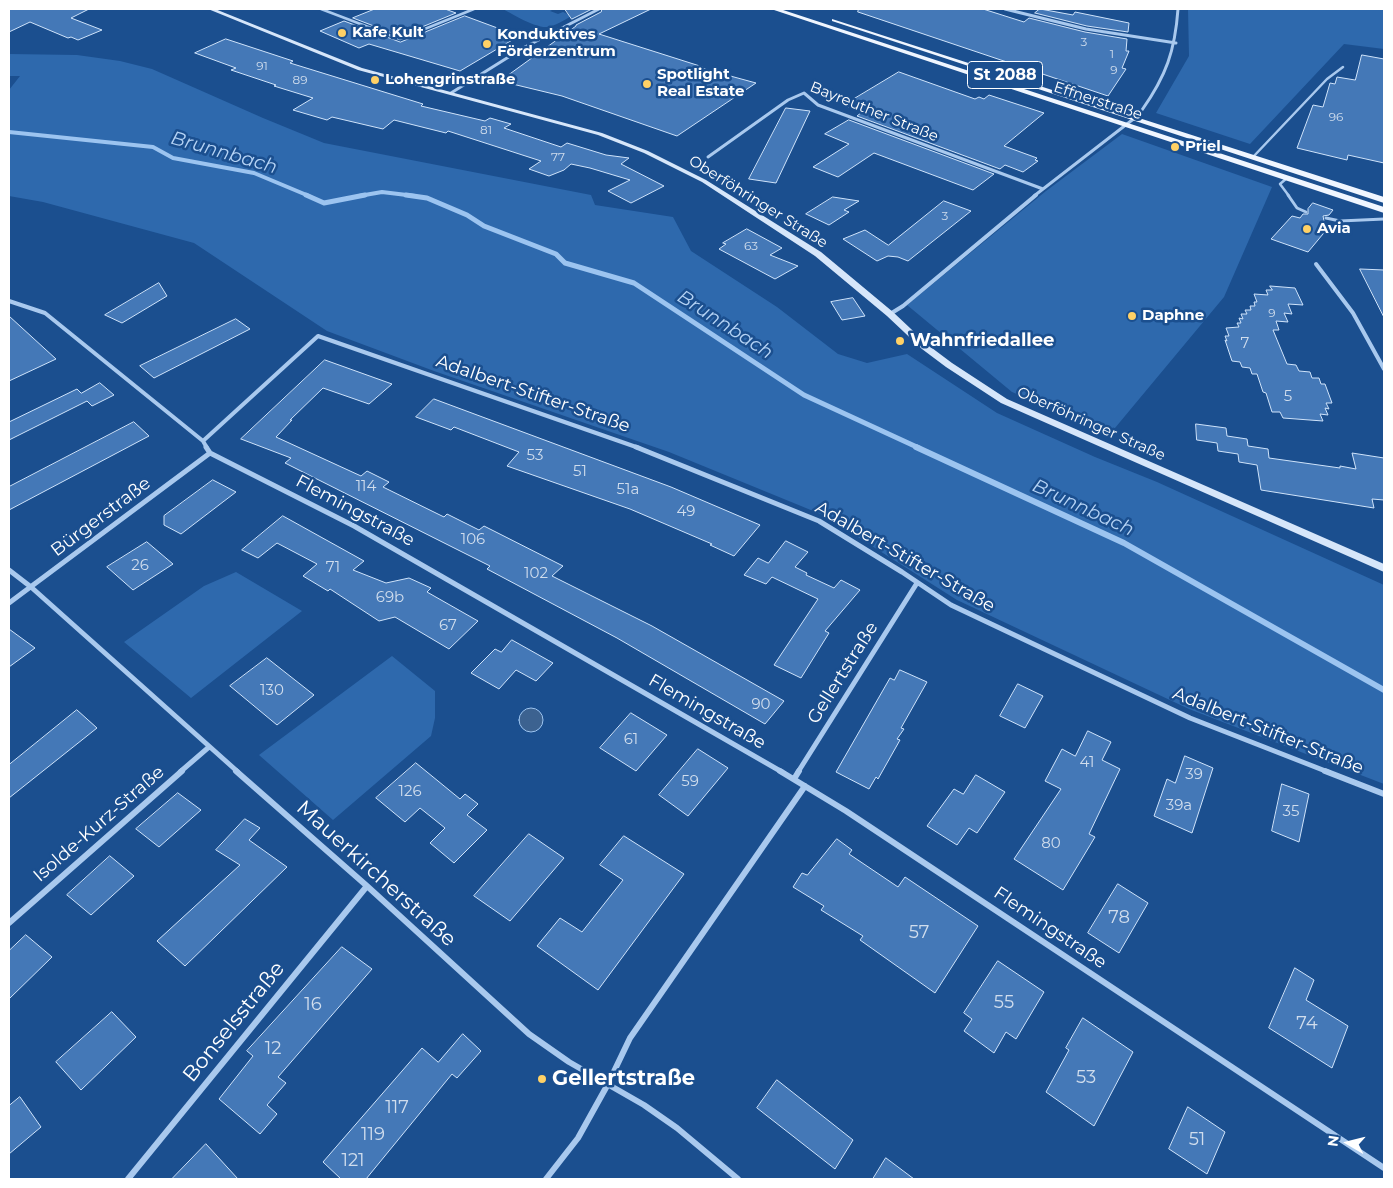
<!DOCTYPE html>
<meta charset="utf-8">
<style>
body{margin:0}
#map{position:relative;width:1393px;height:1188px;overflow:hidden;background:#1b4f8f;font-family:Montserrat,sans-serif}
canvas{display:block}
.frame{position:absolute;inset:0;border:10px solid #fff;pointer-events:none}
.north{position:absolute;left:1323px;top:1118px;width:50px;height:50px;-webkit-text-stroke:4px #1b4f8f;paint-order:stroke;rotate:278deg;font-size:14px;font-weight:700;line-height:20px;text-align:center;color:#fff}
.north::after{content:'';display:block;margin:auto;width:18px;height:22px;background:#fff;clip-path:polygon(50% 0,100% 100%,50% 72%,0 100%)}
</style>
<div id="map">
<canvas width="1393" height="1188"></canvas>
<div class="frame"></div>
<div class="north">N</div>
</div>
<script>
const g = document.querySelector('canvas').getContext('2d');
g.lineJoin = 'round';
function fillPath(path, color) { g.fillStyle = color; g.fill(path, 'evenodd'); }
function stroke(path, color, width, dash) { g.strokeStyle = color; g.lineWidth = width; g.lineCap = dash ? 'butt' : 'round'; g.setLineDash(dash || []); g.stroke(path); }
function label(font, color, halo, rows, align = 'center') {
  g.font = font + ' Montserrat,sans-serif'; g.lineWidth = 5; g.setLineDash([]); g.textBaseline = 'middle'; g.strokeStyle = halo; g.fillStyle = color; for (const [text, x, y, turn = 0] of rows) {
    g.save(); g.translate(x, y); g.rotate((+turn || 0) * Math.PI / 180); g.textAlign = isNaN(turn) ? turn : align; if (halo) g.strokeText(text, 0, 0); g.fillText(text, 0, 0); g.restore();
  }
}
const green = new Path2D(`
 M503,9H554L550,11L558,14L563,12L572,16C564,20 555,26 547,27C535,28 514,15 503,9Z
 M1188,9H1384V49L1344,44L1250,144L1156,113L1189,56Z
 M9,54L77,55L120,61L152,69L263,118L324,143L591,195L595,205L673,217L691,251L777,307L838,354L867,363L907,354L997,413L1095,457L1157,482L1384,585V784L1189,709L957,600L823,515L669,452L434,371L327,331L194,243L43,202L9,196V90L20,76H9Z
 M1122,134L1272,187L1224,297L1110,434L1012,392L907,305L1046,191Z
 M236,572L302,611L191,698L124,642L204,586Z
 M392,656L435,691V718L431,736L333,820L259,755Z`);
const water = new Path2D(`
 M519 720a12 12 0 1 1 24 0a12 12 0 1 1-24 0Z`);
const streamFar2 = new Path2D(`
 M9,132L153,147L173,158L254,173L309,196
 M359,196L382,192L415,196`);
const streamFar1 = new Path2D(`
 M306,195L324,203L365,195
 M406,195L427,198L467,215L484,226L556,254L565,263L634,283L804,395L919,448`);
const stream = new Path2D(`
 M916,447L1124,543L1384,690`);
const building = new Path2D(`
 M9,9H89L71,18L102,30L78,40L71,37L68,38L30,22L9,32Z
 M375,9H445L456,13L400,36L353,18Z
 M565,9H592L572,19Z
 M602,9H651L599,34L703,67L701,68L756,83L677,136L562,96L500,81L576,26V25L601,12Z
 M859,9H983L1024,22L1029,18L1085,32L1127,39L1126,51H1129L1122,68L1126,69L1108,96L858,12Z
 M1040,9L1073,15L1075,12L1129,23L1128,32L1087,26L1035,13Z
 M465,16L519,36L460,71L369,44L359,48L320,31L344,21L400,42Z
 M226,39L293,61L290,63L423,104L421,106L485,121L490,118L511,124L504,128L561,147L567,143L606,155L629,158L621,164L664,186L631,203L608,191L630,180L590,168L571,164L564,170L549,176L529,169L541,161L448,131L446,133L394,120L383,129L332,117L327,120L293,110L313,98L274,86L276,85L231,70L236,68L195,53Z
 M1362,55L1384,59V163L1348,155L1347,160L1297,148L1313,105L1323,107L1330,83L1335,84L1337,77L1355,80Z
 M899,72L975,99L979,97L984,99L989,95L1044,113L1004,146L1037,158L1035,160L1038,161L1023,172L1005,165L1000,169L857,116L862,112L844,105Z
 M786,108L810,111L776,183L749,179Z
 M849,120L994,174L973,190L874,153L838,177L813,167L849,144L825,134Z
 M833,197L859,201L844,210L849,212L829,225L806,214Z
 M944,201L971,211L908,261L898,257L888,256L877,261L843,239L865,230L888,245Z
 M1313,203L1333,210L1329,215L1323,216L1324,221L1320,225L1328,228L1308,252L1271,239L1292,216L1300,218L1303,214H1308V209Z
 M747,229L782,248L770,255L798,266L775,279L719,249L726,244L723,243Z
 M1360,269L1384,270V317Z
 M159,283L167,296L122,323L105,315Z
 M1270,286L1295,288L1303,305L1288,304L1292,314L1284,313L1288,322L1276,321L1279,330H1273L1287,364L1296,365L1299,371L1310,372L1312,378H1319L1321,384H1325L1332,403H1326L1329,409L1325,408L1328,415L1320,414L1323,421L1283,418L1280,412H1272L1266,393L1263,392L1257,374H1252L1250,368L1242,367L1240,362L1232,361L1225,340L1227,341L1225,336H1229L1226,328L1239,327L1237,323H1241L1239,318L1243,319L1241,314H1247L1245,310H1251L1250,306H1255L1254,302H1257L1254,294L1268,295L1266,290H1272Z
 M853,298L865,316L842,320L831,302Z
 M9,316L56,359L9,381Z
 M236,319L250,329L154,378L140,366Z
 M325,360L392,384L369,404L323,388L290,420H292L276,437L361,476L367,471L389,482L383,487L444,517L447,514L479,530L484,526L563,566L552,576L652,626L784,701L765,724L617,638L487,569L490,566L285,463L291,458L241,439Z
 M100,383L114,395L92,406L87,401L9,440V422L77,389L81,393Z
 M434,399L671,487L760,525L734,556L710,545L712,544L630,509L507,466L519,452L454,427L451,430L416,417Z
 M134,422L149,436L9,510V487Z
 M1196,424L1226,428L1227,436L1247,439L1248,446L1268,449L1269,458L1340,468V466L1356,469L1352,453L1384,458V500L1372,499L1374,508L1261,490L1257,465L1239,462L1238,454L1218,451L1217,443L1197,440Z
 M213,480L236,492L181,534L164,525V516Z
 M283,516L364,561L353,570L386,583L409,578L431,588L427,592L478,621L449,649L395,617L379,621L330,589L328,591L303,576L317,564L277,543L258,558L242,550Z
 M786,541L808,552L795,567L807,573L806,575L834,588L841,580L860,590L825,631L829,633L801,678L774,665L818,599L772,577L766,584L744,575L758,558L768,563Z
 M147,542L173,564L133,590L107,567Z
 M9,629L35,648L9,667Z
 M512,640L553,663L536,681L516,670L499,689L471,673L495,649L501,652Z
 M267,658L314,695L277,725L230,686Z
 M900,670L927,682L901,728L904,729L897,739L900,740L878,779L876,777L869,789L836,772L890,678L894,680Z
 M1018,684L1043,696L1025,728L1000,716Z
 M77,710L97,728L9,798V765Z
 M631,713L667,735L636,771L600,748Z
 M1088,731L1111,742L1102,760L1120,769L1089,834L1095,837L1063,890L1014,859L1061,789L1045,781L1062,749L1075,756Z
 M698,749L728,768L688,816L659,795Z
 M1185,756L1213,768L1192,833L1154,816L1167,779L1175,783Z
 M416,763L460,799L465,794L478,804L467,815L487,830L454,863L430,843L445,828L420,808L405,822L376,798Z
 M976,775L1005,792L977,833L969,828L957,845L927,826L954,789L963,794Z
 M1282,784L1309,794L1299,842L1272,831Z
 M178,793L201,810L159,847L136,829Z
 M245,819L260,828L249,840L287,867L185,966L157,941L240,865L216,850Z
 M529,834L564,858L510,921L474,896Z
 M624,836L684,874L598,990L537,946L560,918L582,932L623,880L600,865Z
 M837,839L852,850L849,854L898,887L905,877L978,926L935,993L860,940L863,936L821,910L824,906L793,887L802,873L807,875Z
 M110,856L134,876L91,915L67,895Z
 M1118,884L1148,903L1119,953L1088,933Z
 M26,935L52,957L9,999V951Z
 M342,947L372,969L278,1077L286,1083L267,1105L277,1114L260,1134L219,1099L253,1056L247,1051Z
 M998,961L1044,992L1016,1039L1006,1032L994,1053L964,1031L972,1019L964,1013Z
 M1295,968L1314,980L1306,1000L1348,1026L1332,1068L1269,1028Z
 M112,1012L136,1037L81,1090L56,1062Z
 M1083,1018L1133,1052L1094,1126L1046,1092L1069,1050L1066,1048Z
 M463,1034L481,1051L457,1078L452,1074L366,1179H341L323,1162L422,1048L438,1062Z
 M777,1080L853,1140L835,1169L757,1108Z
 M20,1097L41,1127L9,1154V1106Z
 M1188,1107L1225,1132L1207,1174L1169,1149Z
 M206,1144L238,1179H172Z
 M886,1158L914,1179H873Z`);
const laneFar1 = new Path2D(`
 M321,9L400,39L474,9
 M1253,157L1327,79L1343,67
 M1287,178L1280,184L1289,196`);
const lane = new Path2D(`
 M1288,195L1297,208L1306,212
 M1326,218L1340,221L1384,219`);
const streetFar3 = new Path2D(`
 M1005,9L1086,29L1176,43
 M451,93L523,48L599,9
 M1142,110C1166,76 1175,51 1178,9
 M708,157L788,100L804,93L818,105L1043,189
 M1034,196L1136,117`);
const streetFar2 = new Path2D(`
 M1316,264L1353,313L1384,369
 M9,301L45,313L203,441L207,448
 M890,314L903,306L1036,195
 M203,441L318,336L639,448`);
const streetFar1 = new Path2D(`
 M206,447L210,453L354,526L782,772
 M636,447L819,521L902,572L951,605L1190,718L1328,772
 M9,570L31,587L238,772
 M9,603L210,453
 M180,772L209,747
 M798,772L917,583`);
const street = new Path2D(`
 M236,771L367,886L529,1034L569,1062L644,1105L677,1128L738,1179
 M780,771L846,811L1384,1168
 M1325,771L1384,794
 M794,779L799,771
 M9,923L182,771
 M128,1179L367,886
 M546,1179L578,1138L608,1084L630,1038L805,786`);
const secondary = new Path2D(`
 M208,9H215L362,68L602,133L648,151L706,180L821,252L893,312L928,345L952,363L1007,399L1384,564V572L1001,403L946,367L922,349L887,316L815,256L702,182L644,153L598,135L358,70Z`);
const primary = new Path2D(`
 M771,9H780L1384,207V213Z
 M832,19L1384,197V203L832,21Z`);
const markers = [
 [342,33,5,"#ffd166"],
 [487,44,5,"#ffd166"],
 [375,80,5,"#ffd166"],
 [647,84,5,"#ffd166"],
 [1175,147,5,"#ffd166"],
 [1307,229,5,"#ffd166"],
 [1132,316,5,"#ffd166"],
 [900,341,5,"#ffd166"],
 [542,1079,5,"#ffd166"]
];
const farNumbernames = [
 ["3",1084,42],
 ["1",1112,54],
 ["91",262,66],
 ["9",1114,70],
 ["89",300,80],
 ["96",1336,117],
 ["81",486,130],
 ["77",558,157],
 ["3",945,216],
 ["63",751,246],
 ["9",1272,313]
];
const farPoinames = [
 ["Kafe Kult",352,33],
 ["Konduktives",497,35],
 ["Förderzentrum",497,52],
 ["Spotlight",657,75],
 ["Real Estate",657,92],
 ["Lohengrinstraße",385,80],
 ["Priel",1185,147],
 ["Avia",1317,229],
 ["Daphne",1142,316]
];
const farStreetnames = [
 ["Effnerstraße",1098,101,18],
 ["Bayreuther Straße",874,112,22],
 ["Oberföhringer Straße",758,202,32],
 ["Oberföhringer Straße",1091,424,24]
];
const numberNames = [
 ["7",1245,344],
 ["5",1288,397],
 ["53",535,456],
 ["51",580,472],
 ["114",366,487],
 ["51a",628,490],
 ["49",686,512],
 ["106",473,540],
 ["26",140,566],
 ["71",333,568],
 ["102",536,574],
 ["69b",390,598],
 ["67",448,626],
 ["130",272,691],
 ["90",761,705],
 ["61",631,740],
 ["41",1087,763],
 ["39",1194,775],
 ["59",690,782],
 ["126",410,792],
 ["39a",1179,806],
 ["35",1291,812],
 ["80",1051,844]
];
const shields = [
 [1005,75,75]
];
const shieldNames = [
 ["St 2088",1005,75]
];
const poiNames = [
 ["Wahnfriedallee",910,341]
];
const streetNames = [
 ["Adalbert-Stifter-Straße",533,394,19],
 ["Flemingstraße",355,511,28],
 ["Bürgerstraße",101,517,-37],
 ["Adalbert-Stifter-Straße",905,557,30],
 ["Gellertstraße",843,673,-58],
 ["Flemingstraße",707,712,30],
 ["Adalbert-Stifter-Straße",1268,731,22],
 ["Isolde-Kurz-Straße",99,824,-41],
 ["Flemingstraße",1050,928,34]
];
const nearNumbernames = [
 ["78",1119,918],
 ["57",919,933],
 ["55",1004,1003],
 ["16",313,1005],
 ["74",1307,1024],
 ["12",273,1049],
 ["53",1086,1078],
 ["117",397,1108],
 ["119",373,1135],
 ["51",1197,1140],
 ["121",353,1161]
];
const waterNames = [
 ["Brunnbach",224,153,16],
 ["Brunnbach",725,325,33],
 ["Brunnbach",1083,508,25]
];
const nearStreetnames = [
 ["Mauerkircherstraße",376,874,42],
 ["Bonselsstraße",234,1022,-51]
];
const nearPoinames = [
 ["Gellertstraße",552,1079]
];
fillPath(green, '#2e69ad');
fillPath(water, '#3c6290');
stroke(water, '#9cc4f0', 1);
stroke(streamFar2, '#9cc4f0', 4);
stroke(streamFar1, '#9cc4f0', 5);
stroke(stream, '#9cc4f0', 6);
fillPath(building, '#4478b7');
stroke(building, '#cfe3fa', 1);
stroke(laneFar1, '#a9c9ee', 2.5);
stroke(lane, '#a9c9ee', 3);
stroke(streetFar3, '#a9c9ee', 3);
stroke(streetFar2, '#a9c9ee', 4);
stroke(streetFar1, '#a9c9ee', 5);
stroke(street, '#a9c9ee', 6);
fillPath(secondary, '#d6e6fa');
fillPath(primary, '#f0f6ff');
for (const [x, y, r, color] of markers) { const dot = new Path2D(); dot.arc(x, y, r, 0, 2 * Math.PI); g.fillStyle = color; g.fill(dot); stroke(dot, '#1b4f8f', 2); }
label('12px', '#d0dded', null, farNumbernames);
label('bold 15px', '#fff', '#1b4f8f', farPoinames, 'left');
label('15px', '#fff', '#1b4f8f', farStreetnames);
label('15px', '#d0dded', null, numberNames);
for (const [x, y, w] of shields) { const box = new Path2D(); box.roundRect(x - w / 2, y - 13.5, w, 27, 4); g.fillStyle = '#1b4f8f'; g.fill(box); stroke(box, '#fff', 1); }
label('bold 16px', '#fff', null, shieldNames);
label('bold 18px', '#fff', '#1b4f8f', poiNames, 'left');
label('18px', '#fff', '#1b4f8f', streetNames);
label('18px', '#d0dded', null, nearNumbernames);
label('italic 19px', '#b5d3f5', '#1b4f8f', waterNames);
label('21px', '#fff', '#1b4f8f', nearStreetnames);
label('bold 21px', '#fff', '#1b4f8f', nearPoinames, 'left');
</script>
